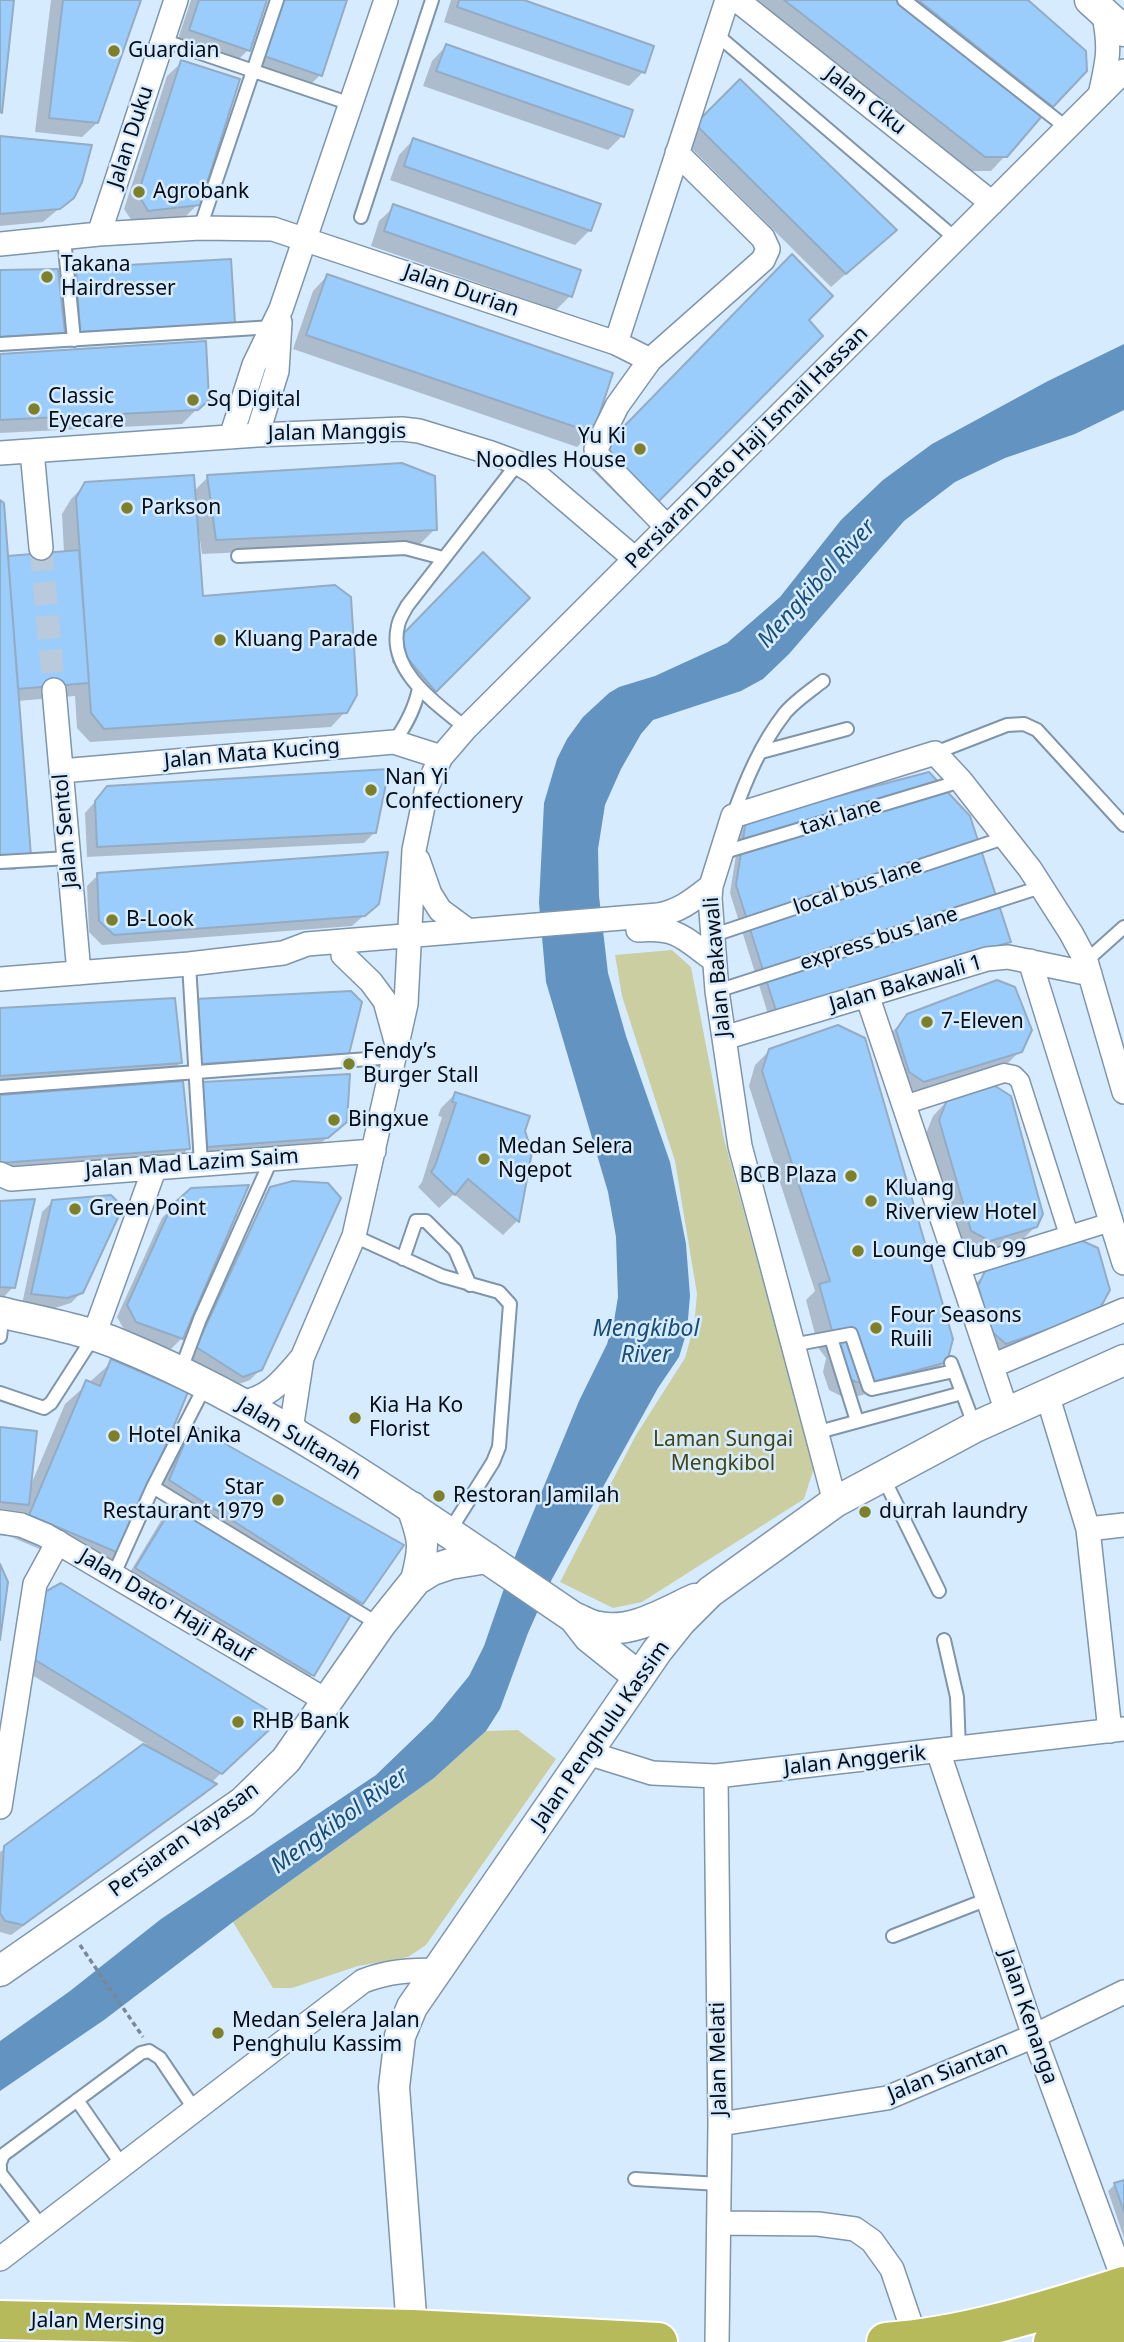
<!DOCTYPE html>
<meta charset="utf-8">
<style>
body{margin:0}
canvas{display:block;background:#d7ebff}
</style>
<canvas width="1124" height="2342"></canvas>
<script>
const g = document.querySelector('canvas').getContext('2d');
g.lineJoin = 'round';
function fillPath(path, color) { g.fillStyle = color; g.fill(path, 'evenodd'); }
function stroke(path, color, width, dash) { g.strokeStyle = color; g.lineWidth = width; g.lineCap = dash ? 'butt' : 'round'; g.setLineDash(dash || []); g.stroke(path); }
function label(font, color, halo, rows, align = 'center') {
  g.font = font + ' "Noto Sans",sans-serif'; g.lineWidth = 5; g.setLineDash([]); g.textBaseline = 'middle'; g.strokeStyle = halo; g.fillStyle = color; for (const [text, x, y, turn = 0] of rows) {
    g.save(); g.translate(x, y); g.rotate((+turn || 0) * Math.PI / 180); g.textAlign = isNaN(turn) ? turn : align; if (halo) g.strokeText(text, 0, 0); g.fillText(text, 0, 0); g.restore();
  }
}
const green = new Path2D(`
 M672,950L691,967L724,1139L814,1468L804,1499L642,1602L613,1608L560,1582L636,1435L685,1358L694,1326L697,1294L675,1161L622,996L615,955Z
 M518,1730L556,1759L426,1945L408,1957L358,1966L292,1988H273L233,1922L434,1778L486,1731Z`);
const water = new Path2D(`
 M1124,344V410L1075,434L1005,458L955,482L904,521L789,654L763,679L741,691L653,720L641,734L621,769L605,805L598,849L599,896L608,973L626,1036L670,1162L686,1244L690,1296L687,1331L679,1357L658,1388L552,1579L528,1633L500,1709L486,1731L434,1778L233,1922L104,2020L0,2091V2041L70,1991L161,1919L376,1775L433,1720L469,1676L484,1646L516,1554L579,1401L607,1344L614,1321L618,1297L616,1237L608,1192L546,982L539,903L544,803L557,759L567,739L583,717L609,693L619,687L655,676L727,643L780,597L841,520L883,480L932,444L1048,381Z`);
const shadow = new Path2D(`
 M51,0H139L97,123L82,137L35,132Z
 M191,0H265L248,50L234,64L176,45Z
 M272,0H346L320,75L306,89L248,69Z
 M451,0H518L643,72L629,86L444,22Z
 M756,0H1026L1085,70L991,171H970L757,4Z
 M446,46L622,136L608,150L423,86L432,61Z
 M182,62L198,204L183,219L134,224L124,209L167,76Z
 M740,81L880,244L831,287L682,139Z
 M0,137L73,197L43,222L0,226Z
 M413,140L590,230L575,245L390,180L399,155Z
 M394,207L570,296L556,310L371,246L379,221Z
 M792,257L807,320L820,336L640,518L588,466Z
 M77,270L234,322L223,333L70,342L66,281Z
 M0,272L63,332L48,347L0,349Z
 M327,276L611,374L591,433L577,447L293,349L313,291Z
 M0,355L207,399L182,424L0,433Z
 M208,477L435,529L420,544L202,554L199,533H196L201,597L345,712L331,727L90,742L77,728L75,696L18,701L29,855L15,870H0V502L7,558L64,553L62,514L71,499L86,484L193,492Z
 M528,598L425,701L392,662L393,646Z
 M107,788L375,832L364,843L87,857L85,813Z
 M747,822L1009,942L1002,948L769,1017L730,893L740,829Z
 M98,875L378,903L352,926L102,945L89,932L87,886Z
 M196,1001L348,1053L337,1064L191,1074L185,1012Z
 M0,1010L180,1063L166,1077L0,1088Z
 M908,1016L1020,1051L1005,1066L909,1096L883,1045L893,1031Z
 M770,1050L945,1361L931,1376L855,1397L841,1396L829,1390L823,1372L826,1358L819,1349L806,1300L815,1291L749,1086L755,1065Z
 M203,1083L334,1132L315,1148L196,1157Z
 M455,1094L523,1131L530,1152L517,1221L503,1235L454,1194L439,1208L418,1187L422,1182L442,1117L438,1116L441,1108Z
 M0,1097L188,1149L174,1163L0,1175Z
 M947,1101L1036,1226L1021,1241L974,1255L957,1245L925,1136L933,1116Z
 M271,1188L261,1369L250,1380L231,1387L186,1359L260,1199L264,1195L191,1355L194,1356L268,1195H264Z
 M53,1201L82,1292L71,1303L55,1308L22,1304L42,1212Z
 M0,1203L13,1287L3,1298H0Z
 M173,1207L182,1338L171,1349L126,1333L117,1317L162,1218Z
 M986,1273L1096,1311L991,1358L971,1288Z
 M112,1362L119,1553L98,1574L9,1536L18,1515L0,1513V1429L30,1487L65,1404Z
 M192,1428L361,1602L351,1613L313,1674L302,1685L126,1579L162,1519L173,1508L297,1583L159,1491L181,1438Z
 M31,1606L267,1729L211,1783L214,1785L204,1795L11,1935L0,1932V1852L146,1744L22,1669Z
 M1124,2181V2238L1108,2191L1115,2184Z`);
const building = new Path2D(`
 M0,0H14L2,113L0,112Z
 M63,0H141L98,123L49,118Z
 M199,0H267L250,51L189,30Z
 M280,0H347L322,76L261,55Z
 M459,0H524L654,46L645,73L457,7Z
 M784,0H897L1042,116L1007,157H985Z
 M918,0H1028L1086,51L1087,71L1053,107Z
 M446,44L633,110L624,137L436,71Z
 M181,60L240,79L200,205L148,211L138,194Z
 M740,79L897,230L846,274L695,124Z
 M0,136L92,145L82,182L74,198L60,209L0,214Z
 M413,138L601,204L591,231L404,166Z
 M393,204L581,270L572,297L384,231Z
 M792,254L833,296L809,320L823,336L655,505L601,450Z
 M231,259L235,323L80,332L76,268Z
 M58,269L65,333L0,337V270Z
 M327,274L613,373L593,433L306,335Z
 M206,341L209,400L198,410L0,420V354Z
 M402,463L435,476L437,530L216,540L207,475Z
 M194,475L203,596L335,585L351,597L357,695L347,713L104,729L91,713L76,498L85,482Z
 M0,500L4,503L31,856L0,857Z
 M79,550L89,683L18,689L8,556Z
 M483,552L530,598L436,692L401,651L403,634Z
 M389,769L376,833L97,847L95,801L107,786Z
 M929,772L970,816L1011,942L776,1011L736,885L746,820Z
 M388,852L379,904L365,916L114,935L99,921L97,873Z
 M997,980L1015,987L1032,1030L1022,1052L924,1082L909,1072L896,1030L907,1014Z
 M351,991L362,1002L349,1054L201,1064L195,999Z
 M175,998L182,1063L0,1076V1008Z
 M838,1025L865,1038L953,1339L947,1362L871,1383L856,1382L843,1376L837,1356L840,1343L833,1334L819,1284L830,1281L762,1071L769,1049Z
 M350,1074L347,1122L328,1138L207,1147L202,1082Z
 M183,1081L190,1149L0,1163V1095Z
 M992,1084L1011,1096L1043,1214L1037,1227L990,1241L971,1231L939,1120L947,1100Z
 M455,1092L530,1116L525,1131L532,1152L519,1222L468,1179L455,1195L431,1172L435,1166L456,1103L452,1102Z
 M293,1181L328,1183L341,1198L262,1370L243,1377L196,1347L270,1187Z
 M249,1185L183,1339L136,1322L127,1305L172,1205L191,1188Z
 M111,1195L123,1207L83,1293L67,1298L31,1294L52,1200Z
 M35,1199L15,1288L0,1287V1201Z
 M1078,1239L1098,1248L1110,1290L1098,1312L1006,1344L991,1331L978,1286L985,1271Z
 M111,1359L188,1392L121,1554L29,1515L86,1380L100,1386Z
 M192,1425L404,1545L363,1604L169,1480Z
 M0,1427L37,1431L29,1505L0,1502Z
 M173,1506L352,1613L314,1676L135,1568Z
 M0,1564L8,1582L0,1640Z
 M61,1583L268,1710L269,1730L222,1774L32,1658L41,1594Z
 M143,1744L217,1784L23,1925L5,1921L0,1913L4,1846Z
 M1124,2180V2212L1114,2183Z`);
const minorTunnel = new Path2D(`
 M41,548L54,690`);
const path = new Path2D(`
 M80,1945L143,2037`);
const service = new Path2D(`
 M904,0L1067,128
 M716,34L956,239
 M162,40L351,104
 M361,217L432,0
 M200,228L277,0
 M64,238L74,340
 M0,344L273,327
 M238,556L405,548L443,558
 M466,728C437,704 387,671 398,626C399,619 404,612 407,606L518,463
 M394,742C406,725 415,709 419,688
 M761,752L847,729
 M935,753L1007,725L1024,724L1037,730L1124,825
 M733,816C746,779 761,744 785,713C795,701 810,691 823,681
 M721,853L961,781
 M0,862L69,858
 M711,936L1004,838
 M1086,961L1124,927
 M189,964L201,1164
 M717,991L1041,887
 M0,1087L394,1057
 M354,1236L442,1276L499,1292L510,1304L499,1447L493,1462L449,1532
 M403,1259L416,1221H426L455,1250L470,1285
 M0,1337L3,1313
 M831,1338L857,1421
 M792,1345L851,1334L869,1387L872,1389L954,1371
 M951,1363L975,1427
 M180,1372L200,1319L272,1158
 M0,1393L44,1408L51,1403L94,1336
 M815,1433L962,1393
 M883,1477L939,1591
 M153,1487L380,1625
 M114,1574L153,1487L205,1386
 M944,1640L957,1697L959,1749
 M893,1936L988,1899
 M77,2100L122,2165
 M0,2163L3,2155L141,2053L149,2051L160,2058L195,2110
 M0,2167V2173L42,2227
 M635,2179L719,2184`);
const pedestrian = new Path2D(`
 M904,1105L1004,1073L1014,1075L1020,1081L1069,1235
 M960,1269L1111,1222`);
const minor = new Path2D(`
 M737,0L992,203
 M1100,95C1108,60 1111,47 1103,11
 M99,234L176,0
 M0,244L99,234L200,228L273,229L616,343L650,360L763,260L768,249L763,238L677,153
 M616,343L727,0
 M650,360L617,406L596,449L597,455L667,527
 M257,435L277,371L280,322
 M231,437L254,365L281,309L386,0
 M32,451L41,548
 M0,453L257,435L402,429L419,431L491,453L518,463L533,472L635,559
 M54,690L79,973
 M61,771L394,742L441,757
 M418,860L430,894L440,910L467,930
 M638,930C678,927 682,937 714,960
 M343,955L371,982L385,1001L396,1041
 M1030,961L1124,1263
 M0,979L189,964L283,953L307,944L658,915C680,911 693,900 711,886
 M867,995L1007,1412
 M724,1038L987,959L1008,957L1090,974
 M0,1174L11,1179L374,1151
 M94,1335L155,1167
 M992,1366L1124,1310
 M1047,1394L1088,1529L1110,1731
 M241,1403C270,1397 281,1382 300,1360
 M301,1438L292,1423L302,1358L354,1236L406,1004L414,850L427,787L441,757L466,728L1124,71
 M835,1502L740,1146L717,991L710,898L711,886L733,816L935,753L961,781L1030,869L1071,933L1086,961L1124,1092
 M0,1522L21,1525L45,1535L327,1701
 M1088,1529L1124,1525
 M938,1751L1034,2036L1124,2281
 M588,1753L652,1773L716,1776L1124,1729
 M716,1776L720,2124L717,2342
 M0,1807L35,1584L58,1542
 M720,2124L887,2098L1034,2036L1124,1992
 M719,2223L818,2224L855,2229L872,2241L892,2269L916,2340
 M0,2259L363,1981C389,1971 411,1970 439,1970`);
const tertiary = new Path2D(`
 M1090,0L1124,31
 M0,1312C41,1322 84,1329 123,1346C282,1412 431,1521 573,1617C581,1620 590,1626 599,1627C632,1634 666,1612 695,1599
 M412,1507C424,1540 425,1546 416,1580
 M575,1619L589,1637L639,1677
 M0,1971L243,1802L286,1760L380,1625L416,1580L432,1570L450,1564L487,1558
 M412,2329L394,2087L400,2036L412,2007L657,1651L681,1621L710,1592L835,1502L975,1427L1124,1360`);
const trunk = new Path2D(`
 M0,2320L412,2329L658,2342
 M886,2342C967,2336 1047,2310 1124,2286
 M1053,2342L1124,2324`);
const markers = [
 [114,51,7,"#7d8029"],
 [139,192,7,"#7d8029"],
 [47,277,7,"#7d8029"],
 [193,400,7,"#7d8029"],
 [34,409,7,"#7d8029"],
 [640,449,7,"#7d8029"],
 [127,508,7,"#7d8029"],
 [220,640,7,"#7d8029"],
 [371,790,7,"#7d8029"],
 [112,920,7,"#7d8029"],
 [927,1022,7,"#7d8029"],
 [349,1064,7,"#7d8029"],
 [334,1120,7,"#7d8029"],
 [484,1159,7,"#7d8029"],
 [851,1176,7,"#7d8029"],
 [871,1201,7,"#7d8029"],
 [75,1209,7,"#7d8029"],
 [858,1251,7,"#7d8029"],
 [876,1328,7,"#7d8029"],
 [355,1418,7,"#7d8029"],
 [114,1436,7,"#7d8029"],
 [439,1496,7,"#7d8029"],
 [278,1500,7,"#7d8029"],
 [865,1512,7,"#7d8029"],
 [238,1722,7,"#7d8029"],
 [218,2033,7,"#7d8029"]
];
const poiNames = [
 ["Guardian",128,51],
 ["Agrobank",153,192],
 ["Takana",61,265],
 ["Hairdresser",61,289],
 ["Classic",48,397],
 ["Eyecare",48,421],
 ["Sq Digital",207,400],
 ["Yu Ki",626,437,"right"],
 ["Noodles House",626,461,"right"],
 ["Parkson",141,508],
 ["Kluang Parade",234,640],
 ["Nan Yi",385,778],
 ["Confectionery",385,802],
 ["B-Look",126,920],
 ["7-Eleven",941,1022],
 ["Fendy’s",363,1052],
 ["Burger Stall",363,1076],
 ["Bingxue",348,1120],
 ["Medan Selera",498,1147],
 ["Ngepot",498,1171],
 ["BCB Plaza",837,1176,"right"],
 ["Kluang",885,1189],
 ["Riverview Hotel",885,1213],
 ["Green Point",89,1209],
 ["Lounge Club 99",872,1251],
 ["Four Seasons",890,1316],
 ["Ruili",890,1340],
 ["Kia Ha Ko",369,1406],
 ["Florist",369,1430],
 ["Hotel Anika",128,1436],
 ["Star",264,1488,"right"],
 ["Restaurant 1979",264,1512,"right"],
 ["Restoran Jamilah",453,1496],
 ["durrah laundry",879,1512],
 ["RHB Bank",252,1722],
 ["Medan Selera Jalan",232,2021],
 ["Penghulu Kassim",232,2045]
];
const streetNames = [
 ["Jalan Ciku",865,101,38],
 ["Jalan Duku",131,137,-72],
 ["Jalan Durian",461,291,19],
 ["Jalan Manggis",337,433,-1],
 ["Persiaran Dato Haji Ismail Hassan",747,448,-45],
 ["Jalan Mata Kucing",252,754,-5],
 ["taxi lane",841,817,-17],
 ["Jalan Sentol",66,831,-95],
 ["local bus lane",858,887,-19],
 ["express bus lane",879,939,-18],
 ["Jalan Bakawali",718,967,-95],
 ["Jalan Bakawali 1",906,984,-16],
 ["Jalan Mad Lazim Saim",192,1164,-4],
 ["Jalan Sultanah",299,1439,31],
 ["Jalan Dato' Haji Rauf",166,1606,31],
 ["Jalan Penghulu Kassim",601,1735,-55],
 ["Jalan Anggerik",855,1761,-6],
 ["Persiaran Yayasan",184,1840,-36],
 ["Jalan Kenanga",1028,2017,71],
 ["Jalan Melati",719,2059,-91],
 ["Jalan Siantan",948,2072,-22],
 ["Jalan Mersing",98,2322,1]
];
const parkNames = [
 ["Laman Sungai",723,1440],
 ["Mengkibol",723,1464]
];
const waterNames = [
 ["Mengkibol River",817,584,-48],
 ["Mengkibol",646,1329],
 ["River",646,1355],
 ["Mengkibol River",340,1821,-36]
];
fillPath(green, '#cacea0');
fillPath(water, '#6394c1');
fillPath(shadow, '#0003');
fillPath(building, '#9accfc');
stroke(building, '#94acc3', 2);
stroke(minorTunnel, '#b8cadc', 23, [23, 11]);
stroke(service, '#7e95ab', 16);
stroke(pedestrian, '#7e95ab', 21);
stroke(minor, '#7e95ab', 26);
stroke(tertiary, '#7e95ab', 33);
stroke(trunk, '#fff', 42);
stroke(path, '#798796', 3.5, [5, 3.5]);
stroke(service, '#fff', 12);
stroke(pedestrian, '#fff', 18);
stroke(minor, '#fff', 23);
stroke(tertiary, '#fff', 30);
stroke(trunk, '#b7ba5a', 38);
for (const [x, y, r, color] of markers) { const dot = new Path2D(); dot.arc(x, y, r, 0, 2 * Math.PI); g.fillStyle = color; g.fill(dot); stroke(dot, '#d7ebff', 2.5); }
label('21px', '#050c14', '#d7ebff', poiNames, 'left');
label('21px', '#050c14', '#d7ebff', streetNames);
label('21px', '#444614', '#d7ebff', parkNames);
label('italic 23px', '#174d79', '#d7ebff', waterNames);
</script>
